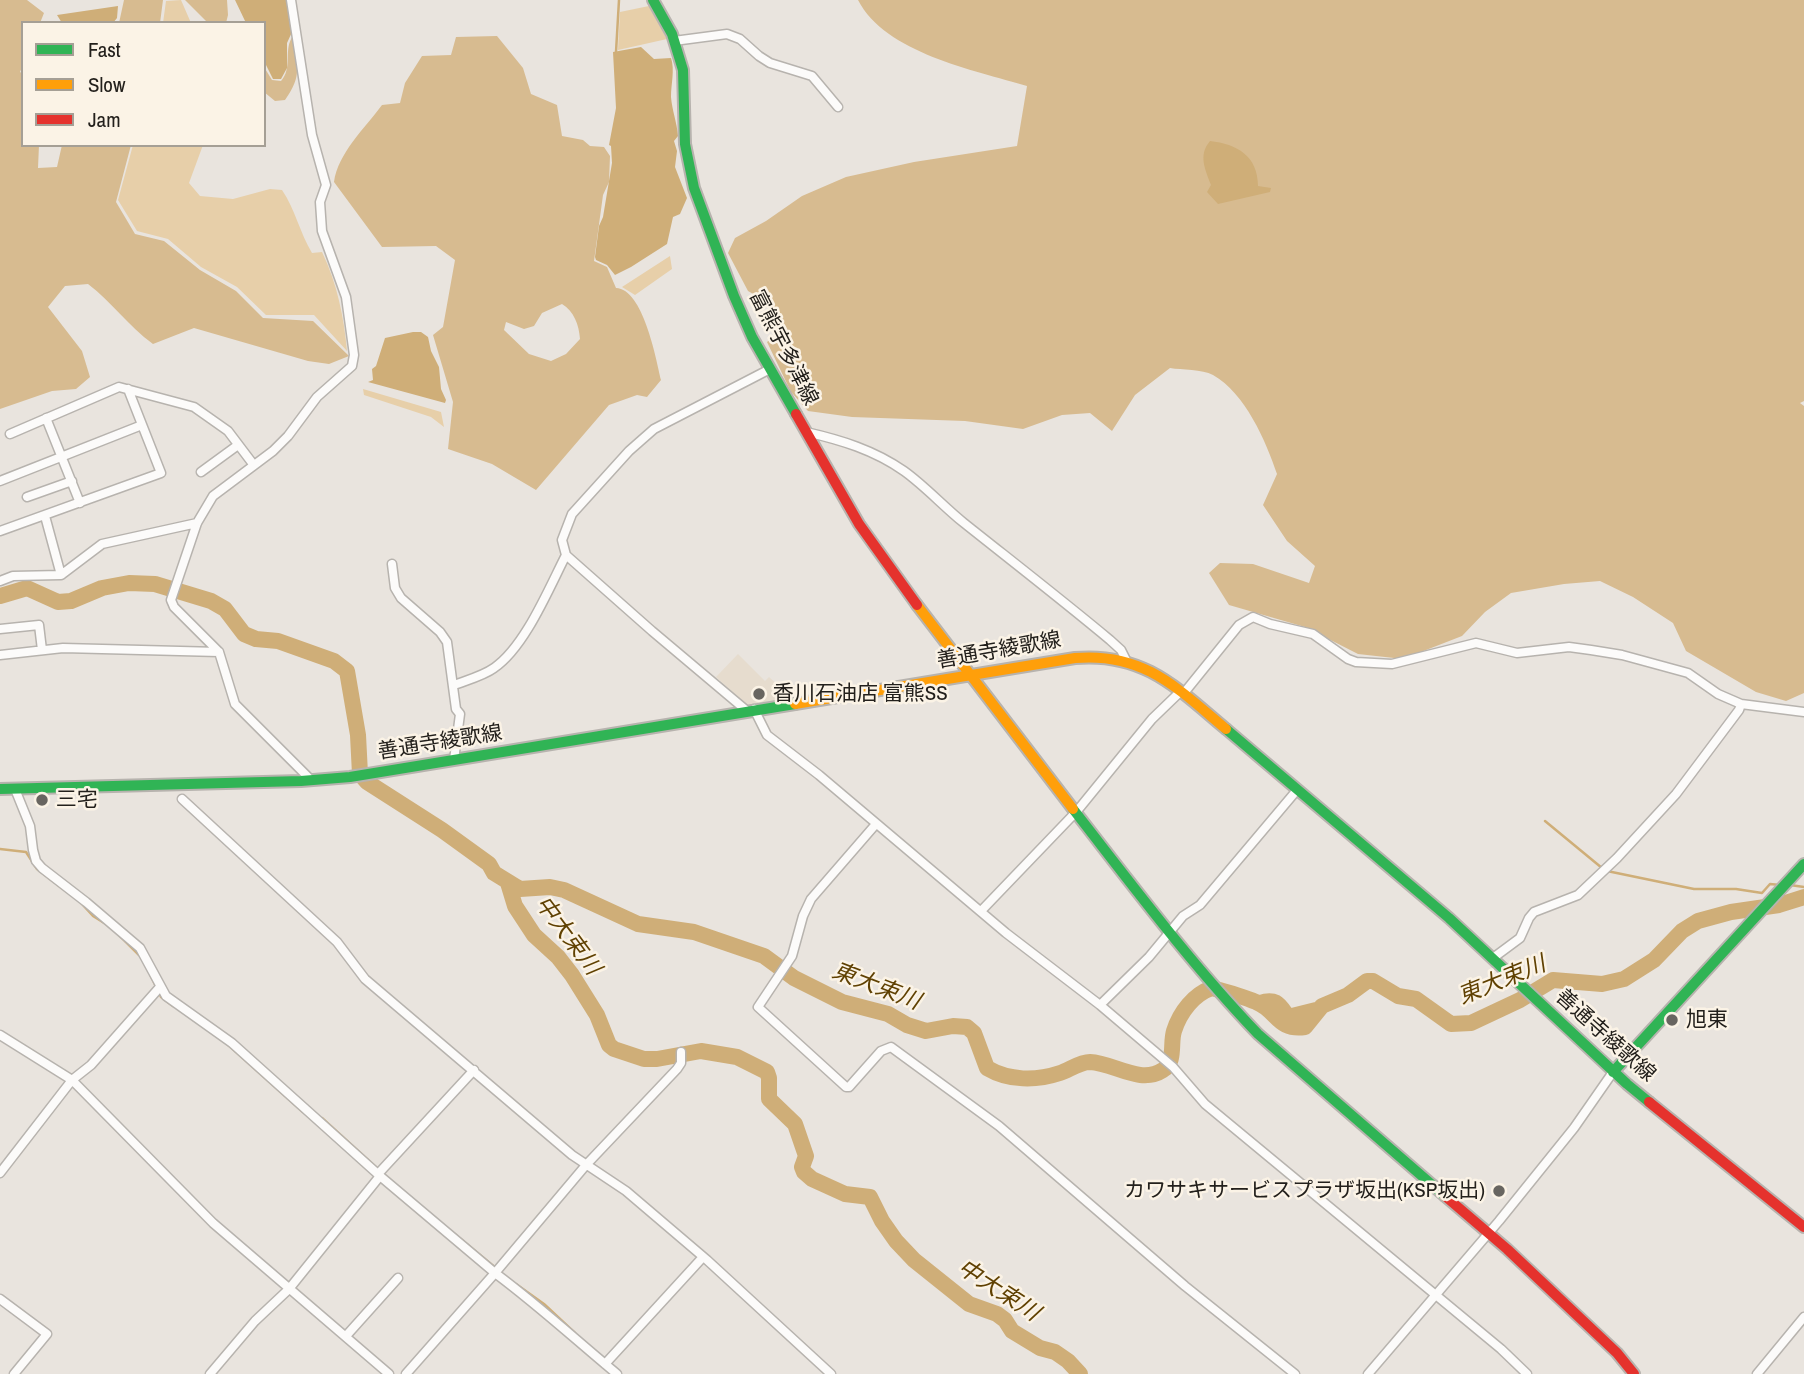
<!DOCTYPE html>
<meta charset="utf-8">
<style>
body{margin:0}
#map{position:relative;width:1804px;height:1374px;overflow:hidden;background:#e9e4de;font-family:"Archivo Narrow",sans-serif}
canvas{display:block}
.legend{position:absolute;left:21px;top:21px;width:245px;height:126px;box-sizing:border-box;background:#fbf3e6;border:2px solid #a59f95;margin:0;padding:9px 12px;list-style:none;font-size:21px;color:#23201c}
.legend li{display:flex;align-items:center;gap:14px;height:35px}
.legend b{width:35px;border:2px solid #a59f95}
</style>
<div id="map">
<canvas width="1804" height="1374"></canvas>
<ul class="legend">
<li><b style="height:9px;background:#30b455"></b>Fast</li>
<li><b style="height:9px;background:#ff9f0a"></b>Slow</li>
<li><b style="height:9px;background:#e5322d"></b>Jam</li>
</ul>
</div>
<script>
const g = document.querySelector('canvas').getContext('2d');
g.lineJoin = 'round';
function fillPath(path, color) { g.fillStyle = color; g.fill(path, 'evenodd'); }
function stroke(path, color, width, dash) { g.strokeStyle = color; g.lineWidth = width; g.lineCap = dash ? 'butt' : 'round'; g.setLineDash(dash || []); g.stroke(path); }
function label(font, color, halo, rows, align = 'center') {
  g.font = font + ' "Archivo Narrow","Noto Sans JP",sans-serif'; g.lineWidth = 5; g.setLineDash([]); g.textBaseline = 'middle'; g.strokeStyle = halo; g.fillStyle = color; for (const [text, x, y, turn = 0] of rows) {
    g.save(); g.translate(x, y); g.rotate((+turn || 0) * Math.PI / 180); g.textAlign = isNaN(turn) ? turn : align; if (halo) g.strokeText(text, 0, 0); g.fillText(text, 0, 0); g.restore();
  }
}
const built = new Path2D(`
 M738,654L765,681L769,677L792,698L747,705L716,677Z`);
const green = new Path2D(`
 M181,0L191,23H163L166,1Z
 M649,6L667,39L618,50L620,12Z
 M133,145H203L189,183L200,196L233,199L270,189L282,190C295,209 300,233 312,253L322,252C337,283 344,317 347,351L314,315H266L237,287L201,267L168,239L137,231L118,200Z
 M670,256L672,269L635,295L622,287Z
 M363,389L441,412L444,427L431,417L364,395Z`);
const forest = new Path2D(`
 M0,0H27L44,13L40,23H23V65L20,72L23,74V145H39L38,168L57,167L62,145H131L116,202L135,234L164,241L200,270L236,291L263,318L313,321L349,356L329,364L308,361L194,328L153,344C128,326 112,302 88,284L65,286L48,307L82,351L90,377L76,389L52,391L0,409Z
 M124,0H163L160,23H119Z
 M185,0H227L228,15L226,23H208Z
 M858,0H1804V401L1800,403L1804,406V693L1786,701L1756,692L1686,651L1673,623L1633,597L1600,581L1564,584L1511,593L1485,612L1462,636L1403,659L1358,654L1305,627L1229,605L1209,573L1220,563L1253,564L1309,583L1315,566L1287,541L1263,505L1277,474C1266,441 1245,393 1213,375C1202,369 1182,370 1170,368L1135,395L1112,431L1090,413L1062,415L1023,429L965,421L852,417L808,411L791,392L767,342L784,329L774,306L748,291L728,253L735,238L766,221L802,196L846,177L914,162L1017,146L1027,86C974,70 885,53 858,0Z
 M293,36C297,65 303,75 285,100L275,101L264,92V67L272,80L281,81C293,68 283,49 293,36Z
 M497,36L523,68L531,94L557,105L562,136L583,140L590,146L604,147L610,156L609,182L603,195L594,261L607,267L616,288C643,289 656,358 661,380L647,397L637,395L609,405L536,490L492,464L448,449L453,402L433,335L443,327L455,260L436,246L382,247L334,182C338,153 365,128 382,105L400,103L405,83L422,56L451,55L456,37ZM562,304C574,311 579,325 580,339L566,354L551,361L529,354L504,330L506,322L524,329L534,326L542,313Z`);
const water = new Path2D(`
 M235,0H288L292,32L287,43V68L281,79H273L264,61V23H246Z
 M118,6L117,18L113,23H62L57,15Z
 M641,47L654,59L671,58C675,70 671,84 671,97C672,110 677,123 678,136L674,141L677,151L675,167L687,198L680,214L673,217L667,244L631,267L615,275L607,265L596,260L595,257L599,226L603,217L612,163L611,146L609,145L616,108L613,52Z
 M1210,141C1237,144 1258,156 1258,186L1271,188L1270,192L1218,204L1207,192L1211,185C1205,169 1198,155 1210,141Z
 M413,332H421L428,337L431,351L439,367L441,389L446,400L445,403L368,382L373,380L372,369L376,366L385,338Z`);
const stream = new Path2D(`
 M616,52L619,0
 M1545,821L1602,868
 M0,849L26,852L37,869L66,891
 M1607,871L1694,889H1736L1762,893L1770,884L1780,885
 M1790,885L1804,887
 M82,904L93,916L109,926
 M114,930L139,955
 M151,976L161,997L173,1006
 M225,1042L303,1112
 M322,1118L379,1170
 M451,1231L497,1269
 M516,1284L544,1304L575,1333`);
const river = new Path2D(`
 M0,596L27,588L58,602L71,601L102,588L129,583L155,584L211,601L225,609L244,634L256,639L278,641L334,661L347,671L358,735L360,774L367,782L442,830L489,864L494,873L520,889L550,887L564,890L638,924L694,932L764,956L794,978L842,1002L888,1014L907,1025L926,1031L953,1026L967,1027L974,1033L987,1068C1009,1081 1036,1081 1060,1073C1069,1070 1080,1062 1090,1062C1114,1063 1140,1085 1163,1070C1176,1062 1170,1043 1174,1031C1180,1012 1194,994 1212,988C1227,992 1242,996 1256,1002C1277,1010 1277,1031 1305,1027L1322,1006L1348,995L1367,981H1373L1398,996L1416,999L1451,1024L1471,1023L1520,1000L1553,980L1602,984L1624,979L1654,960L1682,931L1698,921L1731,912L1779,905L1804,897
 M508,883L515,906L534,935L558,957L572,975L597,1015L609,1045L614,1049L644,1059H657L701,1051L737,1057L767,1072L769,1078V1099L795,1124L806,1156L802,1167L804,1172L812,1179L845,1194L870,1197L882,1221L896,1241L914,1260L969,1304L997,1314L1005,1320L1012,1331L1040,1348L1055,1352L1068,1361L1080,1374
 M1260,1003C1277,997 1280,1006 1288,1017L1316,1010`);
const street = new Path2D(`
 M291,0L312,135L326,185L320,202L322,231L346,297L354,355L352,366L317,397L288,436L273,451L213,496L197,523L171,600L174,607L219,652L235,704L311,780
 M674,41L727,34L740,39L759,56L770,63L812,76L838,107
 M46,418L80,503
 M806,432C841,440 874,450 904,471C925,486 944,507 964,523C1013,562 1062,600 1110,640L1121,650L1126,660
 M10,434L119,387L194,407L228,431L253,464
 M201,472L238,445
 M0,481L142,425
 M27,497L72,481
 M45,516L61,575
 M0,531L161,473L128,389
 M392,564L395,588L401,598L440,632L447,642L456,709L460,714L454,760
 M0,581L13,576L61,575L102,544L197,523
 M0,629L39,625L42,650
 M0,655L63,648L219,652
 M454,685C467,680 483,676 494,668C525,647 549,588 566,555
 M1184,693L1239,625L1253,617L1270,624L1313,634L1348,659L1356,662L1392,664L1476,643L1517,653L1569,647L1591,650L1622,655L1688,673L1718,694L1741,704L1804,712
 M754,709L767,735L819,775L1006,933L1100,1005L1173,1067L1205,1104L1501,1349L1527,1374
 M747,711L652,631L566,555L562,540L572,514L629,451L654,429L770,369
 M15,789L30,826L33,850L36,861L42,868L86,902L140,948L166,996L232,1043L380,1176L495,1273L586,1165L677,1069L681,1063V1052
 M182,799L337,942L365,979L572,1155L626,1191L707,1260L831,1374
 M876,824L811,899L803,916L792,956L758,1007L846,1087H849L881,1051L891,1047L999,1126L1185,1286L1295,1374
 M981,911L1077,811L1152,719L1181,691
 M1493,958L1520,938L1529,918L1534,912L1578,895L1617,858L1676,794L1739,710L1741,704
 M1100,1005L1149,957L1183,916L1200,905L1297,790
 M0,1035L72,1080L213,1223L389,1374
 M0,1173L72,1080L91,1065L160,987
 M378,1174L474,1070
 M0,1299L47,1334L14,1374
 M346,1336L398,1278
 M605,1364L703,1257
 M210,1374L255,1321L289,1289L380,1176
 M406,1374L495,1273C538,1305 576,1340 617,1374
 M1368,1374L1499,1221L1574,1128L1613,1072
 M1757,1374L1804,1317`);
const fast = new Path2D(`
 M653,0L672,34L683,70L685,144L694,188L734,296L752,337L796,414
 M1226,729L1449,918L1627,1084L1649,1102
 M0,789L301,781L350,777L795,704
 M1073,809C1133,886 1191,964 1258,1034L1445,1196
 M1613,1072L1804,864`);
const slow = new Path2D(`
 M917,605L1073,809
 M795,704L1075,658C1144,652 1177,688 1226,729`);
const jam = new Path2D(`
 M796,414L859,524L917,605
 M1649,1102L1804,1227
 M1445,1196L1507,1249L1617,1353L1634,1374`);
const markers = [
 [759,694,7,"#686560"],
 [42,800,7,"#686560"],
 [1672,1020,7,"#686560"],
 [1499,1191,7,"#686560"]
];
const streetNames = [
 ["富熊宇多津線",783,348,63],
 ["善通寺綾歌線",999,651,-10],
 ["善通寺綾歌線",440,743,-9],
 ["善通寺綾歌線",1605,1036,42]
];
const poiNames = [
 ["香川石油店 富熊SS",773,694],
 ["三宅",56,800],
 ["旭東",1686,1020],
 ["カワサキサービスプラザ坂出(KSP坂出)",1485,1191,"right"]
];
const waterNames = [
 ["中大束川",567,936,53],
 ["東大束川",1502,981,-22],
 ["東大束川",876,987,21],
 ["中大束川",998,1291,33]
];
fillPath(built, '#e6dcce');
fillPath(green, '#e7cfa9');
fillPath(forest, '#d7bb90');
fillPath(water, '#cfae78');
stroke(stream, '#cfae78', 2.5);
stroke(river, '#cfae78', 16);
stroke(street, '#b7b3ae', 11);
stroke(fast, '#b7b3ae', 14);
stroke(slow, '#b7b3ae', 14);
stroke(jam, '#b7b3ae', 14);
stroke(street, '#fcfbfa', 8);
stroke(fast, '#30b455', 10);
stroke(slow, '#ff9f0a', 10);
stroke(jam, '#e5322d', 10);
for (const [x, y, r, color] of markers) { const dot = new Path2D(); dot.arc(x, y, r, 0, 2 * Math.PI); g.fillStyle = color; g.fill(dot); stroke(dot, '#fbf3e6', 2.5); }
label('21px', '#23201c', '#fbf3e6', streetNames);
label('21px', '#23201c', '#fbf3e6', poiNames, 'left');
label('italic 23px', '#604102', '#fbf3e6', waterNames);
</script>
